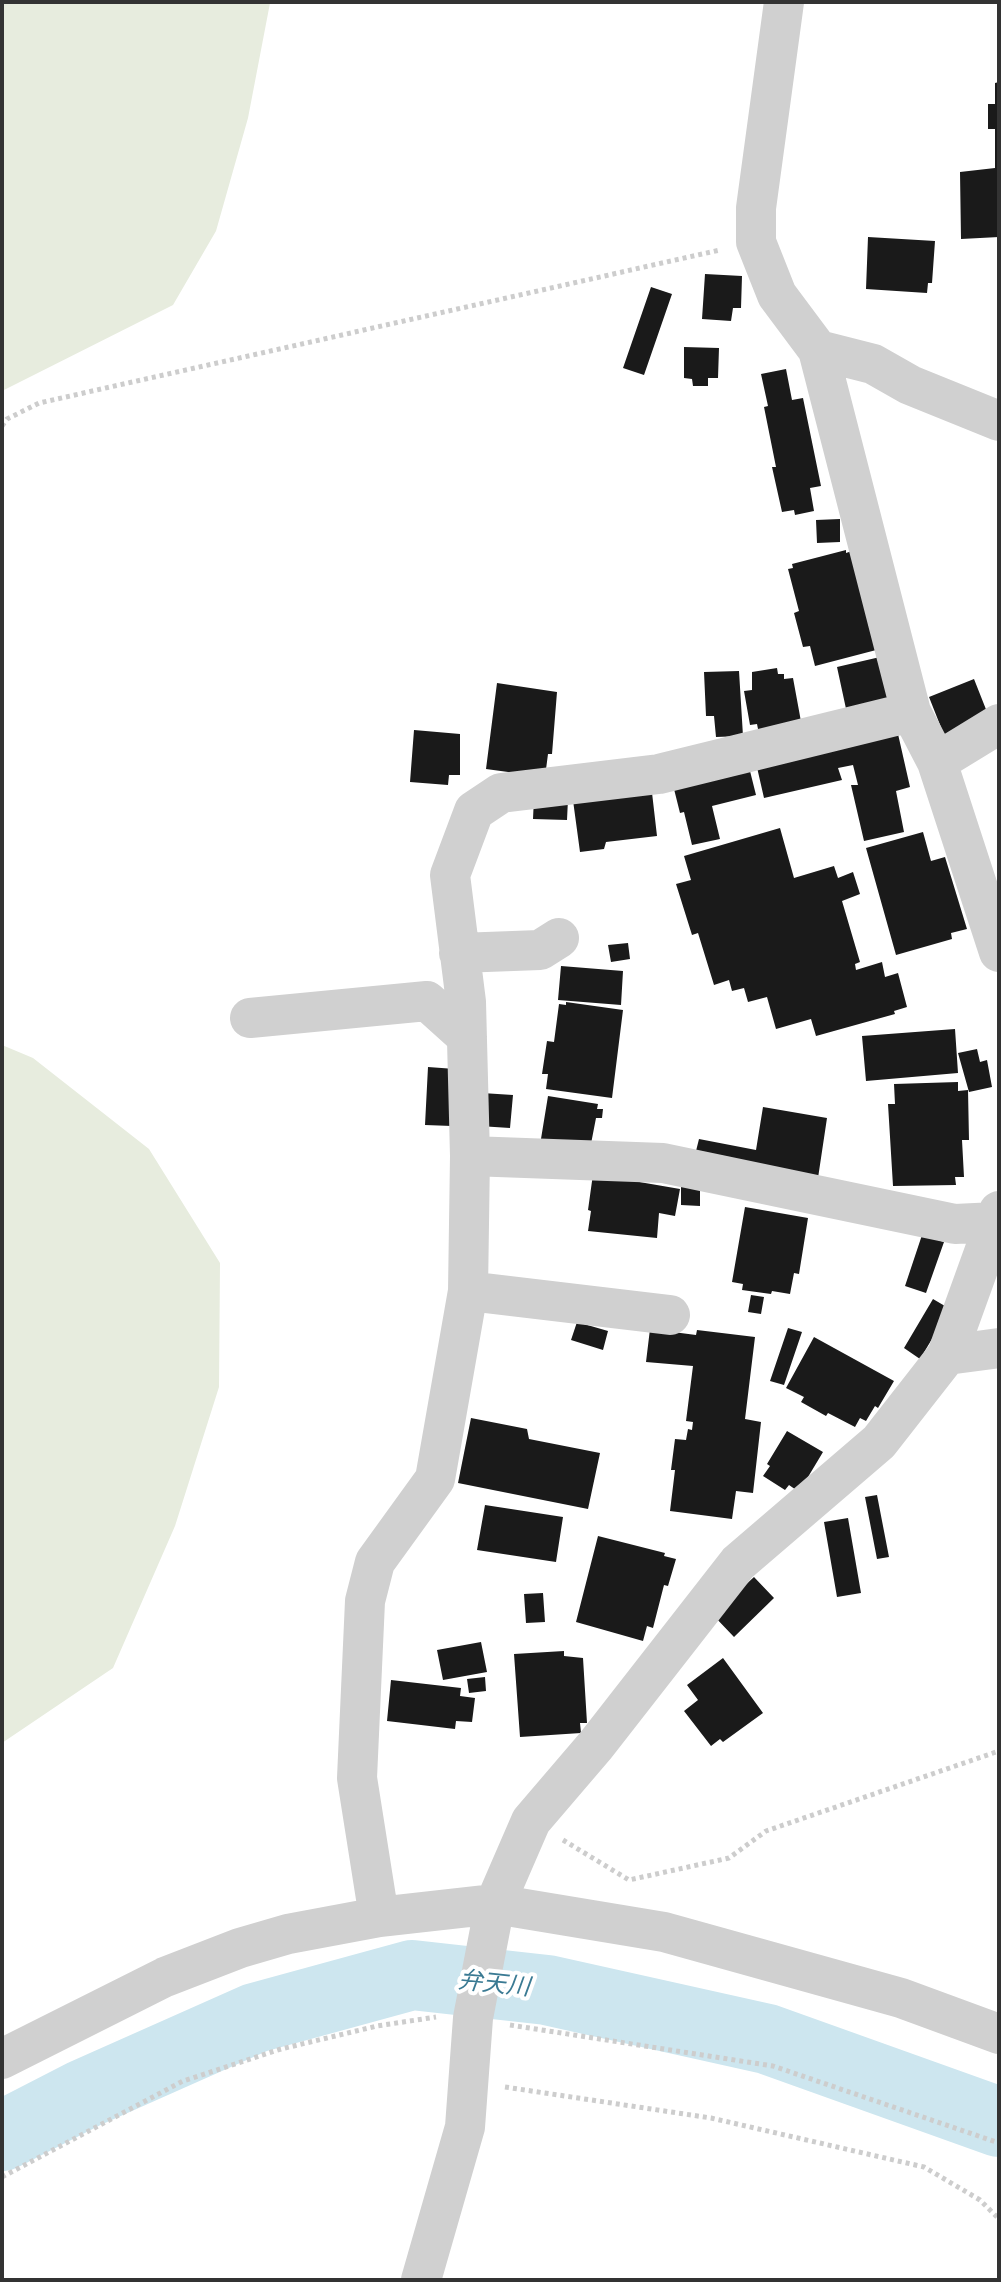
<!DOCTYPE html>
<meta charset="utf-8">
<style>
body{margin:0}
#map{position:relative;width:1001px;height:2282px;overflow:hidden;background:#fff;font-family:Mulish,sans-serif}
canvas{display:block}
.frame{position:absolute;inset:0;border:4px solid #333;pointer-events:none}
</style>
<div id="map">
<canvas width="1001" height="2282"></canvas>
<div class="frame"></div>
</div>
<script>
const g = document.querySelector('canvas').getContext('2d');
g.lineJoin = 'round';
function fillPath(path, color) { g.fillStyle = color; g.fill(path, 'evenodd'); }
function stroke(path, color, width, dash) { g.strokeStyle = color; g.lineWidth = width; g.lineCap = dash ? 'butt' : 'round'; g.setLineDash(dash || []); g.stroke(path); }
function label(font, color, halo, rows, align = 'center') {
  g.font = font + ' Mulish,"Noto Sans JP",sans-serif'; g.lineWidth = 8; g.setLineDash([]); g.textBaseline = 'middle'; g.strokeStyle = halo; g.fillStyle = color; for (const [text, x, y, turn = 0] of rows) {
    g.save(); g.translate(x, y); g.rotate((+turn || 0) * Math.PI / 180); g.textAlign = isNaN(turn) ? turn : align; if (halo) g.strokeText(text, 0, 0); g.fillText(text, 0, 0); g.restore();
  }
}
const green = new Path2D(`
 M2,2L270,3L248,118L216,231L173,305L2,391Z
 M2,1045L33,1058L149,1149L220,1263L219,1387L175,1526L113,1668L2,1743Z`);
const river = new Path2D(`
 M2,2136L84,2094L255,2018L412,1975L547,1990L767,2039L999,2122`);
const building = new Path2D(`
 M999,82V237L961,239L960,172L995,168V129H988V104H995V83Z
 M868,237L935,241L932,283H928L927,293L866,289Z
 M705,274L742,276L741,308H733L731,321L702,319Z
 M651,287L672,294L644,375L623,368Z
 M684,347L719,348L718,378H708V386H693L692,379L684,378Z
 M786,369L792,400L803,398L821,486L810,488L814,511L795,515L794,510L782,512L772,467H776L764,407L768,406L761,374Z
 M840,519V542L817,543L816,520Z
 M846,550V553L852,551L880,649L815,666L810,646L803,647L794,613L799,611L788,569L793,568L792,564Z
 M880,657L891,709L848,718L837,667Z
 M777,668L778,674H784V679L793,678L802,727L759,734L757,724L750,725L744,691L752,690V672Z
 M739,671L743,736L716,737L714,716H706L704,672Z
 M974,679L989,717L944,735L929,697Z
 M497,683L557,692L552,754H548L545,777L486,769Z
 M414,730L460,734V775H449L448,785L410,782Z
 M898,734L910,787L896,791L904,832L864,841L851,785H858L853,765L838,768L842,780L764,798L756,763Z
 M748,763L756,795L712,806L720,839L692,845L684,812L680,813L672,781Z
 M651,784L657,836L606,842L604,849L580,852L572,793Z
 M534,797L568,799L567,820L533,819Z
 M780,828L794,878L834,866L838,878L853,872L860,894L842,901L860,962L855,964L856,970L882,962L885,977L898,973L907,1007L894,1011L895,1014L816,1036L811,1019L776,1029L767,997L748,1002L744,988L732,991L729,980L714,985L698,933L692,935L676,884L691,880L684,856Z
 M923,832L931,861L945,857L967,929L951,933L952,939L896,955L866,848Z
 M628,943L630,959L611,962L608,945Z
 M561,966L623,971L621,1005L558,1000Z
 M566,1002L623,1010L612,1098L546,1089L548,1074H542L547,1041L554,1042L559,1004L566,1005Z
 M955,1029L958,1073L866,1081L862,1036Z
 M977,1049L980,1062L987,1060L992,1087L969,1092L958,1053Z
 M428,1067L455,1069L452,1126L425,1125Z
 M958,1082V1091L968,1090L969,1140H962L964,1177H955L956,1185L893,1186L888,1104H895L894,1084Z
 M482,1093L513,1095L510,1128L479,1126Z
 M548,1096L598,1104L597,1109H603L602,1118H596L590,1149L540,1145Z
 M763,1107L827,1118L818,1178L695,1155L699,1139L756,1150Z
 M593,1174L680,1189L675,1216L659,1213L657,1238L588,1231L591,1211L588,1210Z
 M681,1185L700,1186V1206L681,1205Z
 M745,1207L808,1218L799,1274L794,1273L790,1294L772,1291L771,1294L742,1290L743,1284L732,1282Z
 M922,1235L944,1242L926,1293L905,1286Z
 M751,1295L764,1297L761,1314L748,1312Z
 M933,1299L950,1309L920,1359L904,1348Z
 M577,1322L608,1331L603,1350L571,1340Z
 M788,1328L802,1332L784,1385L770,1381Z
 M650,1329L696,1335L697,1330L755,1337L745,1419L761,1422L753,1493L736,1491L732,1519L670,1511L675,1470H671L675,1439L686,1440L688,1429L692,1430L693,1422L686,1421L693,1366L646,1362Z
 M814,1337L894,1381L878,1408L875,1406L866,1421L860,1418L855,1427L828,1413L826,1416L801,1402L804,1397L786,1388Z
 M471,1418L527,1429L529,1439L600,1453L588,1509L458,1483Z
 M787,1431L823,1452L799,1492L789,1485L785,1490L763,1476L770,1466L767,1464Z
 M877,1495L889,1557L877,1559L865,1497Z
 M485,1505L563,1517L556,1562L477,1550Z
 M848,1518L861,1593L837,1597L824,1522Z
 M598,1536L665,1553L664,1556L676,1559L668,1586L664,1585L653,1628L647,1626L643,1641L576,1622Z
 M754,1577L774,1598L734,1637L713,1615Z
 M543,1593L545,1622L526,1623L524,1594Z
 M481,1642L487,1672L443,1680L437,1650Z
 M564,1651V1656L583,1658L587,1723H580L581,1733L520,1737L514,1654Z
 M723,1658L763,1713L723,1742L720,1739L711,1746L684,1711L698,1700L687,1685Z
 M485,1677L486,1691L469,1693L467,1679Z
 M391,1680L461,1688L460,1696L475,1698L472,1722L456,1721L455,1729L387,1721Z`);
const path = new Path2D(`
 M2,426L7,419L39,403L720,250
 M563,1840L629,1880L729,1858L766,1831L999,1751
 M510,2025L773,2066L999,2143
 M505,2087L711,2118L924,2167L980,2200L999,2219
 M2,2177L183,2081L281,2049L377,2026L436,2017`);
const street = new Path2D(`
 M784,2L756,208V242L777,295L818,350L911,712L937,762L999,952
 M818,350L873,364L910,385L999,421
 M937,762L999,724
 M459,953L540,950L559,938
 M250,1018L427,1001L467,1037
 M470,1156L663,1163L955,1224L996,1222
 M468,1291L670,1315
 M947,1355L999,1348
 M379,1917L357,1778L365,1601L375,1562L435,1479L468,1291L470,1156L466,1002L450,875L474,811L501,793L659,774L911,712
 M2,2059L165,1977L240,1948L288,1934L379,1917L495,1904L664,1932L901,1998L999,2034
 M421,2280L465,2127L473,2018L495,1904L531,1821L596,1745L738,1563L879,1442L947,1355L999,1211`);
const waterNames = [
 ["弁天川",494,1984,6]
];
fillPath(green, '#e7ecde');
stroke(river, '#cde6ef', 70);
fillPath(building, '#1a1a1a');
stroke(path, '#cdcdcd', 5, [4, 4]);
stroke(street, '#d0d0d0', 40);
label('italic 24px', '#3a7a93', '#fff', waterNames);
</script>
